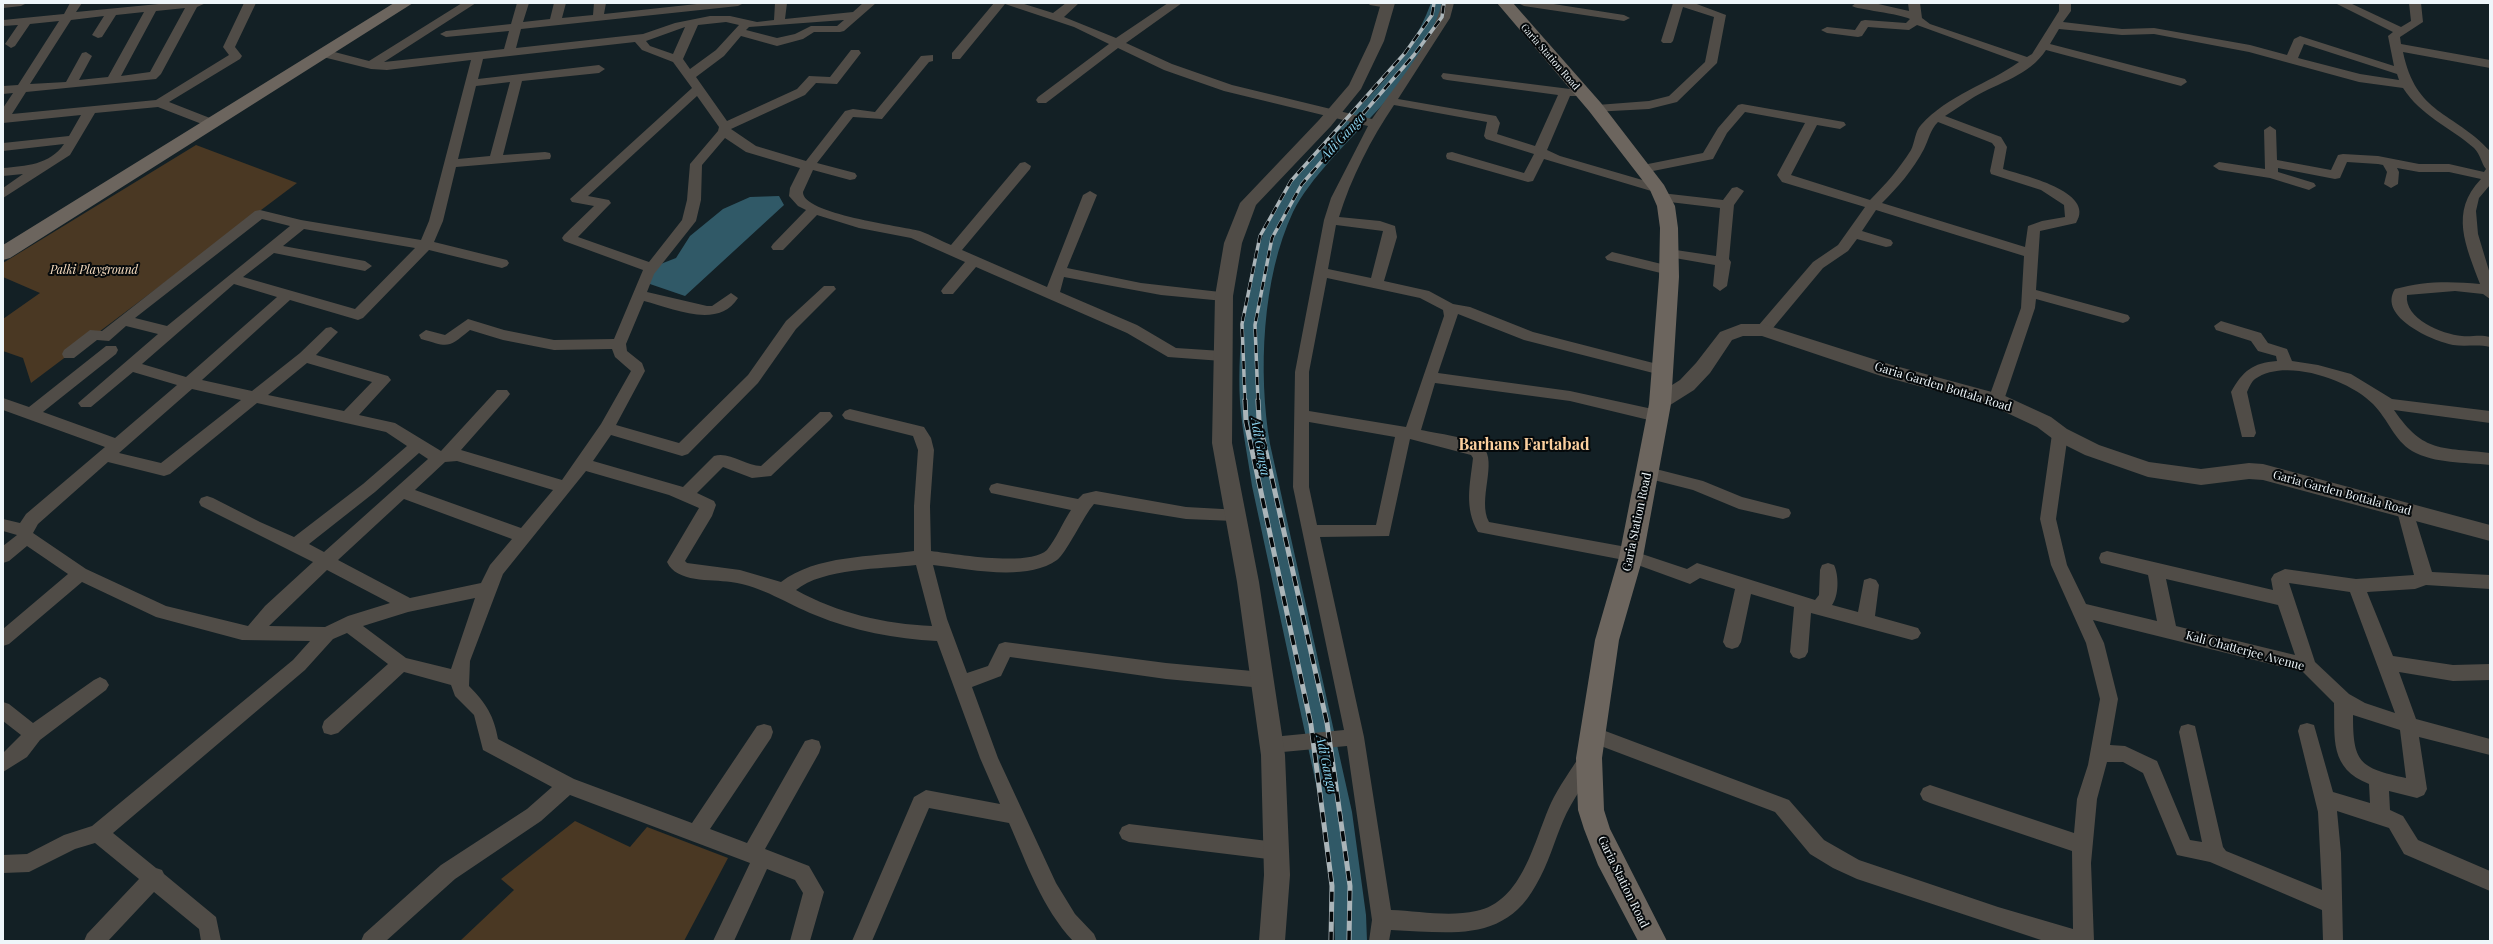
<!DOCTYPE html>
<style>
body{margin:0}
#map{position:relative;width:2493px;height:944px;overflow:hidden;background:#132025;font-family:"Playfair Display",serif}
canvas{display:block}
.frame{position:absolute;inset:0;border:4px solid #eef6fa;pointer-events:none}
</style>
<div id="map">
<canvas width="2493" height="944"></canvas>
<div class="frame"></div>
</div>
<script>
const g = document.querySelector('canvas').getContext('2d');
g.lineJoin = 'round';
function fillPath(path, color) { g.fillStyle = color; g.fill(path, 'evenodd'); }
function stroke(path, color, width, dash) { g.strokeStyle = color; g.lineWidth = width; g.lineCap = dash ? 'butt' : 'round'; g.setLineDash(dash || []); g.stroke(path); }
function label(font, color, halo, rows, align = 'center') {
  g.font = font + ' "Playfair Display",serif'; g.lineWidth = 4; g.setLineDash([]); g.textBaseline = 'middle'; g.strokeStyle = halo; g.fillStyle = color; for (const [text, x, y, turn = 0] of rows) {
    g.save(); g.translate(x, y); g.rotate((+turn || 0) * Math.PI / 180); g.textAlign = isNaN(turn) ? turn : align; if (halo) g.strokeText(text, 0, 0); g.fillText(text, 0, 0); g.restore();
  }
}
const green = new Path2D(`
 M196,145L297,183L31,383L23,358L3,351V319L40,293L3,277V263Z
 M575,821L630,847L647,827L728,858L684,941H460L514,890L501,879Z`);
const water = new Path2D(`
 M779,196L784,205L685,296L647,283L658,265L676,258L690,236L723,209L750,197Z`);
const river = new Path2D(`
 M1431,3H1449C1424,72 1375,110 1328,163C1315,178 1302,194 1293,212C1262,278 1258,373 1270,444L1352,812L1366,915L1367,941H1335L1334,915L1322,812L1252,486C1248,458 1242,430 1240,402C1237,341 1246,269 1272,213C1282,192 1298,172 1314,154C1360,103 1406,70 1431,3Z`);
const minor = new Path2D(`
 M3,3H27L21,6L3,8Z
 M70,3H82L76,12L169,3H206L197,7L161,74L156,79L26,92L12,114L156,100L229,55L223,47L244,3H256L235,47L242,56L240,59L169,102L215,120L217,123L215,126H207L158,107L95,113L70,155L3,198V188L23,174L3,176V168C25,166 50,165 64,144L3,151V143L69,136L81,115L3,123V108L13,93L3,94V86L18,85L59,21L30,24L15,46L11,48L5,44L18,25L3,26V20L64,14ZM185,8L150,72L121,76L156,11ZM144,12L108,77L79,80L92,56L86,52L82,53L66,82L30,84L71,20L104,16L92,35L98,38L102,37L116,15Z
 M462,3H476L384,62L504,49L509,31L446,37L440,34L446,31L511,24L517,3H529L523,22L550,19L554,3H566L562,18L593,15L594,3H606L604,14L706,3H744L738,6L521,29L516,48L643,34L675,23L710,16H730L757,22L774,20L775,3H787L785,19L853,12L863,3H876L844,31L840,32H814L803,39L777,46L741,36L724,56L696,77L727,121L797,89L809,76L830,77L851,50H859L861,53L837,84L816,83L805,95L731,129L756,146L806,161L845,111L853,109L875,112L921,56L933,55V61L929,62L882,119L853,117L817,163L855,173L857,176L855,179L850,180L813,170L803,192C802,214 902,226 920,231C931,235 941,241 951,245L1020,163L1025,162L1031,166L1030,169L962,250L1047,287L1083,195L1090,191L1097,195L1067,268L1141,283L1229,293L1231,296L1229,299L1224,301L1161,295L1064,277L1060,292L1137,325L1176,348L1222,351L1227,352L1229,356L1227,360L1222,361L1168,357L1127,333L976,267L953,294H943L941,291L943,288L965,262L911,238L859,228L817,215L783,250H773L771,247L773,244L806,210L798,206L789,196L790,188L800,168L746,152L725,138L702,165L701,200L696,221L654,274L647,292L707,306H712L731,293L738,298C718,330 672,308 644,301L626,344L627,351L642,363L645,371L616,425L679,443L748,375L786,321L824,286H834L836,289L796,329L758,383L688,454L682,456L611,435L593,461L683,487L714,456C729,451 746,466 761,466L820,412H830L833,416L830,420L771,476L752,478L723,467L697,493L714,501L716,505L712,516L685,561L687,563L740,570L781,582C816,555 872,557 914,551V506L918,450L913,436L845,419L842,415L845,411L850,409L924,427L931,438L934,450L930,506L931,551C955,554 1029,567 1047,550C1056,539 1063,522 1071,510L991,493L989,489L991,485L997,483L1078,499L1083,494L1096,491L1186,507L1240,510L1242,515L1240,520L1234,521L1186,519L1094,504C1084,515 1066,554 1057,560C1026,582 969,569 933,565L947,619L967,673L988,666L999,644L1005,642L1166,663L1263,672L1269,675L1272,680L1269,685L1263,688L1166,679L1010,657L1001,676L972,687L998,758L1056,883L1075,914L1094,934L1097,941H1073C1042,908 1027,864 1009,823L929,808L872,941H852L914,797L926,790L1000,804L980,758L937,641C895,639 854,631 815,615C785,603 764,587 731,582C710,579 677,583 667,562L699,508L669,495L586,471L503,574L470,661L469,686C486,703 494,716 498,739L574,779L692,823L757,726L764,724L771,726L773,732L771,738L710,829L747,843L805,741L812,739L819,741L821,747L819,753L765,849L809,866L824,892L810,941H790L803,893L795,880L767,869L734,941H713L750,863L570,795L541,821L455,879L386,941H361L364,934L441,865L527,809L552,787L483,750L474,715L455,696L451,685L404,672L338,733L331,735L324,733L322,727L324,721L388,664L347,633L333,639L305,670L113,833L156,868L162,870L164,874L216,917L221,941H201L199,929L154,892L108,941H84L87,934L139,879L95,843L75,849L29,872L3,873V855L27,854L64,835L92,826L293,660L310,641L242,640L156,617L82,582L9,644L3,646V629L68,574L27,546L9,561L3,563V546L17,535L3,531V519L20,523L26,514L105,447L3,410V398L29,407L106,346H116L118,350L116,354L43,412L115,438L177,385L133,372L91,407H81L78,403L158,334L126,326L109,341L97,340L74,358H64L62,354L64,350L90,330L102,331L255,211L260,210L301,220L421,240L429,221L471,60L387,70L371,69L319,56L317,53L323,49L369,61ZM844,20L837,26H811L795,34L777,38L746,30L749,27ZM726,22L739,25L716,50L690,69L683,59L698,25ZM685,27L673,54L650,46L646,41ZM635,42L642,50L673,62L692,88L570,199L572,202L594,206L564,235L562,238L564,241L643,270L614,339L554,340L504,330L468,319L445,335L426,330L419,335L421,339C449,347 447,349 470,330L503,340L554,350L612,349L615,357L631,371L601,424L562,480L461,450L507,398L510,394L507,390H497L441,451L395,423L359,415L391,380L388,376L316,355L338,332L331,327L326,328L300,353L252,391L202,380L290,300L358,320L363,318L429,250L502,268L507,266L509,263L507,260L434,242L443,221L456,167L550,159L551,156L550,153L545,152L503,155L522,81L599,73L605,69L599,65L478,79L483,59ZM510,82L490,156L458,159L476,86ZM697,96L719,127L718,131L690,164L687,200L682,220L649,262L578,237L611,203L609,200L588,196ZM262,219L290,226L167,326L135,318ZM304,229L415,248L355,309L243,277L274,253L365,271L372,266L365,261L283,246ZM234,284L277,297L186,377L142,364ZM307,363L372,382L344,411L268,395ZM192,389L241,400L161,463L119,453ZM257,403L386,432L407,446L363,484L294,537L260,522L213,498L207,496L201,498L199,502L201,506L313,562L265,606L248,626L166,606L86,569L33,533L38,524L108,462L164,476L170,474ZM419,453L428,459L324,552L309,544L375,492ZM457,461L553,490L521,528L415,490L445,462ZM404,499L512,539L490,565L481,583L410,598L338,560ZM916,565L932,626C885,624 837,613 796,590C823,568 882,569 916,565ZM327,570L390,603L348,616L325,627L269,626ZM475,598L451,669L406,658L363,626L408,612Z
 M994,3H1021L1053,13L1066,3H1079L1064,17L1116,38L1168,3H1182L1126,43L1172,64L1232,85L1372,119C1397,83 1431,45 1442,3H1454L1450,18L1398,99L1496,116L1500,123L1497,134L1535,146L1558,95L1447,80L1443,79L1441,76L1443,73L1578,90L1580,93L1578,96H1570L1547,150L1560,156L1663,186L1665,189L1658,193L1544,159L1533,181L1528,182L1447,159L1446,156L1447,153L1452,152L1524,173L1534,154L1486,139L1484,136L1487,122L1394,105C1371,139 1351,178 1339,217L1380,221L1395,226L1397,237L1384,281L1429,291L1453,304L1470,307L1533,332L1661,365L1666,366L1668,370L1666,374L1661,375L1524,340L1458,314L1438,373L1570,391L1657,410L1662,412L1665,416L1662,420L1657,422L1570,401L1435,383L1421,430C1435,433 1473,438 1483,447C1498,462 1477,500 1489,522L1632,548L1639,553L1687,569L1697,563L1815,600L1819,595L1820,570L1822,565L1828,563L1834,565C1839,575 1839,596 1832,605L1858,612L1864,580L1870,578L1876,580L1879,585L1875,616L1918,628L1921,633L1918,638L1912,640L1811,613L1808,652L1805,657L1799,659L1793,657L1790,652L1794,607L1751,594L1741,642L1738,647L1732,649L1726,647L1723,642L1735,589L1700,578L1690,584L1624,560L1478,532C1464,507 1470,485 1473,458L1471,455L1410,439L1389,536L1320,537L1364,737L1391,910C1418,911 1449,917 1476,911C1523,902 1534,840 1551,803C1559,786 1571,770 1581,754L1588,752L1595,754L1597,760C1588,781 1572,799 1563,821C1554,842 1548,865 1536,885C1504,944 1448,932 1391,930L1389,941H1369L1372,920L1347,746L1272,753L1265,751L1263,745L1265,739L1272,737L1344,730L1293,487L1295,372L1324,220L1331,198L1368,126L1224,91L1164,70L1118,48L1046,103H1038L1036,100L1038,97L1109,44L1074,27L1005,4L960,59H952V53ZM1336,225L1383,231L1371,278L1328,269ZM1327,278L1420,298L1443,310L1444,316L1406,427L1309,411V372ZM1309,422L1395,437L1376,525H1317L1309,487Z
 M1368,3H1391L1393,5L1387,8L1370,5Z
 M1518,3H1547L1624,15L1630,18L1624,21L1524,6Z
 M1673,3H1694L1726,15L1717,63L1677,102L1649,109L1593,112L1591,109L1593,106L1597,105L1649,101L1669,96L1705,62L1714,17L1683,7L1673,41L1671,43H1663L1661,41Z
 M1874,3L1909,11L1908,3H1920L1922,18L1930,24L2027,57L2032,54L2059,11V3H2071V11L2063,22L2122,29L2154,28L2250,45L2287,55L2294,39L2300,36L2394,66L2388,36L2393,32L2335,3H2350L2401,27L2411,21L2409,3H2421L2423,22L2400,37L2401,44L2490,60V68L2403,52C2416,115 2453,111 2490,151V185L2479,198L2476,211L2478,234L2490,274V299L2483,294L2455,291L2407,295C2404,319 2442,334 2462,336C2472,337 2480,334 2490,337V347C2478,344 2466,347 2453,345C2433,341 2377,317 2395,289C2423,281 2451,281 2480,284C2466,246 2449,212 2481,179L2449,172H2419L2397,168L2399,172L2398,184L2391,188L2384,184L2387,172L2383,165L2378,164L2347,162L2340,178L2335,179L2278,168V172L2314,183L2316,186L2309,190L2270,178L2219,170L2213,166L2219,162L2265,169L2264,130L2270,126L2276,130L2277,160L2331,170L2338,155L2343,154L2378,156L2419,164H2449L2484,172L2486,169C2481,163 2481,155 2474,148C2450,127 2421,116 2403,88L2359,82L2249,52L2154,34L2122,35L2059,29L2050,44L2185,79L2187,82L2181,86L2046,50C2030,75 1998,83 1974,97C1964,103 1955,110 1945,116L2001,137L2007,147L2003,169C2021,175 2097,191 2076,223L2040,231L2036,290L2128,315L2130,318L2128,321L2123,323L2036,299L2035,308L2004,400L2001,404H1991L1988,400L2021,308L2024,256L1876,210L1862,231L1891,240L1893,243L1891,246L1886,247L1857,239L1848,251L1823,268L1768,334H1758L1756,330L1758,326L1813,262L1838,245L1865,207L1782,182L1777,175L1805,123L1745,112L1727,133L1713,159L1643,173L1637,169L1643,165L1703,153L1718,128L1738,105L1742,104L1844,122L1846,125L1840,129L1817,125L1791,175L1870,200C1886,184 1899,169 1911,150C1915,142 1915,131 1921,125C1948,95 1988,84 2019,62L1917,25L1909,30L1868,27L1862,36L1858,37L1827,33L1821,30L1827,27L1855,30L1861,21L1865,20L1906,23L1910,19C1901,14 1855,9 1852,6L1856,3ZM2304,44L2397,74L2399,80L2360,74L2298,58ZM1938,122L1992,143L1995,147L1990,171L1991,174L2041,190L2064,205L2065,217L2042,221L2028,226L2025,247L1882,203C1898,187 1913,170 1924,149C1929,139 1930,130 1938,122Z
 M1737,187L1744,191L1734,205L1729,259L1731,262L1727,286L1720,291L1713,286L1715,265L1669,257L1662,253L1669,249L1716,256L1720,208L1661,201L1654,197L1661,193L1723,200L1732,188Z
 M1612,252L1674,267L1676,270L1669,275L1607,260L1605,257Z
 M2221,321L2261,333L2268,343L2287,349L2292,361L2318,365L2351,374L2392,399L2490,411V423L2394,410C2424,454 2442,447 2490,453V465C2465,462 2435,464 2412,451C2394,440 2388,419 2373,404C2350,380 2285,357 2255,379C2251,382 2249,388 2247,392L2256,433L2254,437H2242L2231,392C2243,371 2252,363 2277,361L2276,356L2258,351L2251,341L2216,330L2214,326Z
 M2060,428L2066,430L2068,434L2056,519L2067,565L2086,604L2157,621L2148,575L2101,563L2099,558L2101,553L2107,551L2273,590L2271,579L2274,574L2285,569L2356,579L2414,575L2397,511L2399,507L2405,505L2411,507L2413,511L2432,572L2490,575V589L2426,585L2415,589L2367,592L2393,656L2453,665L2490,664V680L2453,681L2399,672L2416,719L2490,739V755L2419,737L2427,789L2424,795L2417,798L2389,791L2390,810L2403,816L2418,840L2490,871V891L2404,854L2389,828L2337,811L2341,853L2343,941H2323L2322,910L2210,862L2177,855L2143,773L2123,762H2107L2097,799L2091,863L2094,941H2044L1857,879L1833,868L1810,854L1775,812L1585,740L1583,734L1585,728L1592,726L1789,800L1824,840L1859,860L1998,907L2073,929L2072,851L1930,803L1923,800L1920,794L1923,788L1930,785L2074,833L2077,799L2088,765L2100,699L2086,643L2051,565L2040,519L2052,434L2054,430ZM2166,579L2278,605L2295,655L2176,626ZM2289,583L2350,592L2395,713L2365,703L2349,694L2315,662ZM2093,620L2303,672L2334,703C2335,739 2329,768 2369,784L2370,803L2333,792L2314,725L2307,723L2300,725L2298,731L2318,812L2322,890L2226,851L2223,847L2195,726L2188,724L2181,726L2179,732L2202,842L2190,840L2157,761L2125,746L2110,745L2118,699L2104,643ZM2353,715L2400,730L2406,778C2359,768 2353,762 2353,715Z
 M1648,467L1703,481L1742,497L1789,509L1791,513L1789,517L1783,519L1739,509L1693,490L1642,477L1640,473L1642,469Z
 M100,677L106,680L109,685L106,690L40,740L27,757L3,772V753L21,735L3,721V702L9,704L33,723L94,680Z
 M1129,824L1276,842L1283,844L1286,851L1283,858L1276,860L1129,842L1122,839L1119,833L1122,827Z`);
const tertiary = new Path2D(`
 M1381,3H1395L1384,41L1361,89L1331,126L1256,205L1242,243L1233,296L1232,443L1259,582L1285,755L1290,875L1285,941H1259L1264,875L1261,755L1237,582L1212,443L1215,296L1224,243L1240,203L1319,120L1349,85L1370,41Z
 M1741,324H1763L1892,365L2003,395L2051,417L2067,429L2099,445L2149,462L2201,469L2249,463L2263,464L2490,525V541L2263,480L2249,479L2201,485L2148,477L2085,455L2053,439L2037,427L1990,405L1881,376L1762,336H1743L1732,340L1710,373L1694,390L1667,407L1660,409L1653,407L1650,402L1653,397L1680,380L1696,363L1720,332Z`);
const secondary = new Path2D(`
 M394,3H413L10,258L3,260V245Z
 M1497,3H1513L1601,103L1664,185L1675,206L1678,228L1679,277L1671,404L1643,557L1619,640L1602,758L1604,810L1610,829L1667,941H1638L1598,865L1584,829L1578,810L1576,758L1595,640L1619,557L1649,404L1659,277L1660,228L1657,206L1650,190L1589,111Z`);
const railFar1 = new Path2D(`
 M1245,401L1242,324L1260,236L1291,181L1405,53L1432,15L1434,3
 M1258,401L1255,325L1272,238L1302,184L1414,55L1442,17L1444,3`);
const rail = new Path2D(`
 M1245,400L1246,422L1311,725L1332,886L1331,941
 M1258,400L1259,421L1327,723L1350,886L1349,941`);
const farStreetnames = [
 ["Garia Station Road",1550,57,49]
];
const parkNames = [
 ["Palki Playground",94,270]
];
const streetNames = [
 ["Garia Garden Bottala Road",1943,387,17],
 ["Garia Garden Bottala Road",2342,493,15],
 ["Garia Station Road",1637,522,-78],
 ["Kali Chatterjee Avenue",2245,651,15],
 ["Garia Station Road",1623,882,64]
];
const waterNames = [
 ["Adi Ganga",1343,137,-47],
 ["Adi Ganga",1260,447,80],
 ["Adi Ganga",1326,764,78]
];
const districtNames = [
 ["Barhans Fartabad",1524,445]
];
fillPath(green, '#4a3823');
fillPath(water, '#305967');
fillPath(river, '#305967');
fillPath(minor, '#504c47');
fillPath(tertiary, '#504c47');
fillPath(secondary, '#6c655e');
stroke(railFar1, '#abb5b9', 3.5);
stroke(rail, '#abb5b9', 5);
stroke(railFar1, '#05090b', 2.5, [8]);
stroke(rail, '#05090b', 3.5, [10]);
label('10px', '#eef6fa', '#05090b', farStreetnames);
label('italic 12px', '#f9dec1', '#05090b', parkNames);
label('12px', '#eef6fa', '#05090b', streetNames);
label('italic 13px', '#8cd4ef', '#05090b', waterNames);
label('bold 16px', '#fbcf9e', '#05090b', districtNames);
</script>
